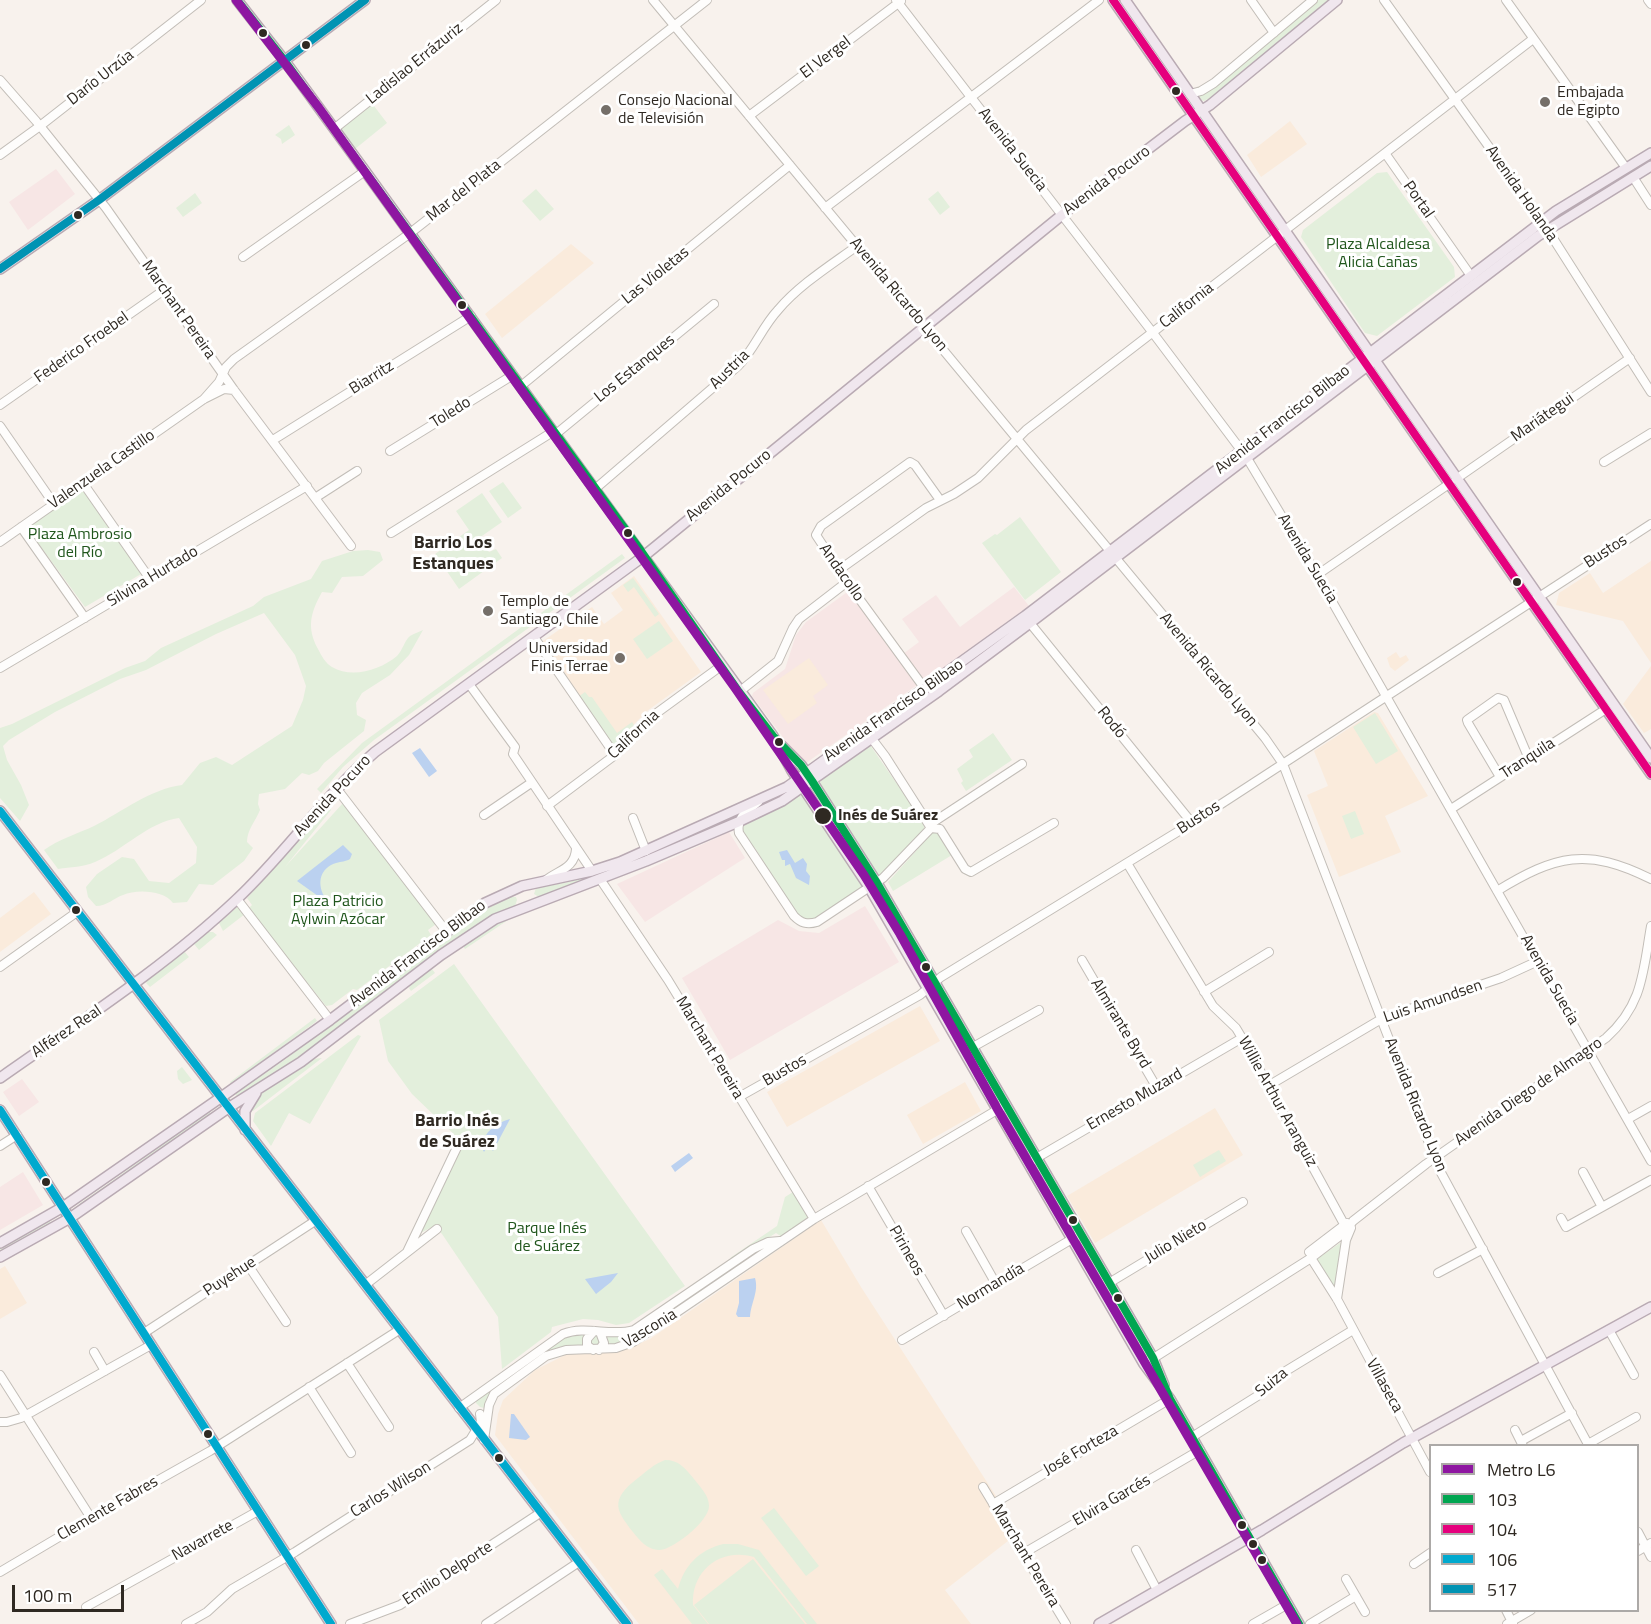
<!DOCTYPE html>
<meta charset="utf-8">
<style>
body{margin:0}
#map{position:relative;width:1651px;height:1624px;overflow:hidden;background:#f8f2ed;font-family:"Titillium Web",sans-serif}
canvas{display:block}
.legend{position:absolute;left:1429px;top:1444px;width:210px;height:168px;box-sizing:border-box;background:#fff;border:2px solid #aca9a7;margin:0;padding:8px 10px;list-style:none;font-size:18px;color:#2f2922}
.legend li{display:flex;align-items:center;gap:12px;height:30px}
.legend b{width:30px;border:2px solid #aca9a7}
.scale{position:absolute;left:12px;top:1585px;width:112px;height:27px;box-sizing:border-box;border:3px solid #2f2922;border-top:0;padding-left:8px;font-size:18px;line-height:21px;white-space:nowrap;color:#2f2922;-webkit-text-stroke:4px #fff;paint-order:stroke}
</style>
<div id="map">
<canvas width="1651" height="1624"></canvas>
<ul class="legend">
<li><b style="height:8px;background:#8e16a1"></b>Metro L6</li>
<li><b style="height:8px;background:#00a651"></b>103</li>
<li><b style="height:8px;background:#e5007d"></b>104</li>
<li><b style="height:8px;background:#00a9ce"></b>106</li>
<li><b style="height:8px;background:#0093b3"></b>517</li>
</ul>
<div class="scale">100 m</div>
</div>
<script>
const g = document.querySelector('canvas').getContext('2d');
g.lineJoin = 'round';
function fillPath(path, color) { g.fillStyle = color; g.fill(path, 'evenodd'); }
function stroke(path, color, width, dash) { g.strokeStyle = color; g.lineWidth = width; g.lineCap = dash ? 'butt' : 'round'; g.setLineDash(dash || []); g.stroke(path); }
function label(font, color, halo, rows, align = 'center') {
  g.font = font + ' "Titillium Web",sans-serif'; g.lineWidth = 6; g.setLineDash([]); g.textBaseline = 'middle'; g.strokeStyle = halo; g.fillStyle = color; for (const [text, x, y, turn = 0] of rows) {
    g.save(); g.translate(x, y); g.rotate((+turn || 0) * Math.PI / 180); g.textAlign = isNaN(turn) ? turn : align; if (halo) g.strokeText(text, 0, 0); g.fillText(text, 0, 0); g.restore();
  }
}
const commercial = new Path2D(`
 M56,169L75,194L28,230L9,202Z
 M1014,587L1029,606L927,680L923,679L903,654L919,642L902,619L936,595L960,627Z
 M850,590L918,683L917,685L806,763L800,760L752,696L753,693L785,669L796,635L806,622Z
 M729,832L745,858L645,922L617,884Z
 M865,906L899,962L730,1060L682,978L778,920L799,931L819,933Z
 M22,1079L39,1102L19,1116L3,1092Z
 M23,1172L43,1205L0,1230V1187Z`);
const built = new Path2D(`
 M1290,121L1307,144L1261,177L1247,155Z
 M571,244L594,263L502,338L485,314Z
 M1651,561V663L1623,621L1556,605L1559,593L1590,573L1603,593Z
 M634,576L701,672L647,711L613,746L540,643L592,607L604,624L623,610L611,593Z
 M1396,652L1400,658L1406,655L1409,660L1395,671L1390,667L1387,658Z
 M809,658L828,685L813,696L817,703L788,724L763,690Z
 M1651,666V729L1644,733L1623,704Z
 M1374,712L1378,713L1428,796L1385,816L1401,852L1339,877L1307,795L1328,786L1314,751Z
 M34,892L51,914L0,952V918Z
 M920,1006L940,1041L787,1127L767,1092Z
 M965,1082L981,1111L923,1144L907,1115Z
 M1215,1108L1243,1155L1095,1243L1067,1196Z
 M821,1220L861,1287L1016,1527L1008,1541L945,1590L971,1624H639L495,1435L498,1414L503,1400L535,1370L567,1354L624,1350L650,1339Z
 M5,1266L27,1303L0,1319V1269Z`);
const green = new Path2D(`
 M1316,0H1330L1210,98L1204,101L1200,100L1197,96Z
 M371,102L387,123L355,149L338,128Z
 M289,125L295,135L282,144L281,139L275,135Z
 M1651,160V162L1561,217L1560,215Z
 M1387,172L1454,267L1455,277L1377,336L1365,333L1301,237L1303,230L1377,173Z
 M536,189L554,209L540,221L522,201Z
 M938,191L950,207L940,215L928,199Z
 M195,193L202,203L183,217L176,208Z
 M503,482L522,508L508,518L489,491Z
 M80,491L85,492L141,574L85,607L30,532V526Z
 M482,493L502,522L479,538L489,552L496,549L502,558L459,589L435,554L469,530L456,511Z
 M1020,517L1061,572L1025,600L982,543L995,534L997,535Z
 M368,550L380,552L383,560L363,576L342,577L332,593L322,592C311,612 306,627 318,649C321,655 326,664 332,667C352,679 380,670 397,656C403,650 404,641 410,636C413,634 419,632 423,630L409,655L390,675L362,693L356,703L357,715L366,720L364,731L324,763L318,771L309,775L302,773L285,789L259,794L258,804L260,810C255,822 247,830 247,842L253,848L244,861L213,885L199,884L187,902L173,903C164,890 136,889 123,895C114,898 107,906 96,906L88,897L86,887L97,874L122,857L134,859L149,881L169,883L196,863L197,847L179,818C148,822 124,850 95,862C83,867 71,867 58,869L44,850C59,839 77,834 94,826C122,812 150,789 182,785L200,763L216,757L232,765L292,726L303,700L306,686L295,655L264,613L216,634L146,670L120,679L55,712L9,740L3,746L7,760L21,785L29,805L20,821L0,798V728L12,724L125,668L145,661L161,648L253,606L264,597L311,579L322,561L353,551Z
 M622,554L625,558L374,740L343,767L321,793L317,789L362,743Z
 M633,578L659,614L655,617L634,587L628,592L623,585Z
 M659,621L673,641L647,659L633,639Z
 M585,692L589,697H592L617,733L632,722L634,725L613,746L578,697Z
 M1375,713L1398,751L1376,764L1353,727Z
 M993,733L1012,760L966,791L961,783L963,781L957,769L973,757L969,750Z
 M870,745L924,823V829L881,875L816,918L804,920L795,914L755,848L751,847L742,832V825L773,811L796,796H801L807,799L821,790L819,785L822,778Z
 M343,803L436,924L428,930L431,935L357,990L353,989L332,1005L326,1006L248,909L252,905L247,898L330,806L331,810L285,867Z
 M1355,811L1364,834L1351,839L1342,816Z
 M733,818L630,865L539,897L534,894L536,888L569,882L613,869Z
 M934,831L938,832L952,855L893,891L888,882Z
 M511,897H516L517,900L515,906L502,911L279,1073L238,1098L235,1094L283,1061L463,925L486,909Z
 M238,906L245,914L223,931L219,923Z
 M506,918L508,920L465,949L462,945Z
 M208,932H213L217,935L199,950L194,944Z
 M184,951L189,957L150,987L146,983L148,979Z
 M454,964L685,1286L629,1323L616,1325L598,1320L583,1319L552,1327L551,1332L502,1369L498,1317L442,1234L434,1226L417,1235L462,1142L412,1094L388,1061L379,1020Z
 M432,969L435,973L411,991L409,988L412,983Z
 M315,1018L317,1021L231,1084L230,1082Z
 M358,1035L361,1036L310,1124L289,1113L271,1146L253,1121L255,1113Z
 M322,1058L253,1111L250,1109L256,1098L265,1089L312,1059Z
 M182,1067L192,1080L183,1084L178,1079L177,1071Z
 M209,1111L211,1114L80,1205L79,1204C123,1174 165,1142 209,1111Z
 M1219,1150L1226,1161L1200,1177L1193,1165Z
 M793,1192L809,1219L782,1237L776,1233L734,1259L730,1258L777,1226L785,1197Z
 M50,1221L52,1224L0,1253V1249Z
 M1340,1243H1341L1334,1291L1317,1259Z
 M747,1257L749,1259L628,1341C607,1349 585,1344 563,1347C540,1350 490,1385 484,1408L480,1407L476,1403V1397L561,1339L572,1334L638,1332Z
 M665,1460C679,1460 685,1468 694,1479C700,1487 709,1495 709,1506C709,1521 674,1549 660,1550C650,1550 643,1544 637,1537C616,1511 608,1501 638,1478C647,1471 654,1464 665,1460Z
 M774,1508L819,1566L806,1576L761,1518Z
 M723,1544H738L759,1550L817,1624H807L754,1557C721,1547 691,1570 693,1605L708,1624H692L654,1575L662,1569L678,1589C684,1566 699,1550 723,1544Z
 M753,1559L805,1624H709L694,1605Z`);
const water = new Path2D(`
 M420,748L437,771L429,777L412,753Z
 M343,845L352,854L350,859C345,862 342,861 336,863C320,868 317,883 324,896H318L297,881Z
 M787,850L795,863L803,858L807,864L806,871L810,876L809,885L796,878L790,864L785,866V860H782L779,852Z
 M510,1119L493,1151L488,1145L484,1152L481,1146C485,1132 495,1123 510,1119Z
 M689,1153L693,1158L675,1172L671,1166Z
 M618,1273L611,1282L596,1294L585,1279Z
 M755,1278C759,1292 751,1302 750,1317H738L736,1314L739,1303V1281Z
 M511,1414H514L530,1437L526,1440L509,1438Z`);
const minor = new Path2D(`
 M653,0L1265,738L1283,764L1439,1169L1589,1446
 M896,0L1153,333L1247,458L1317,575L1651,1161
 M1251,0L1274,33
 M1384,0L1542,221L1651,392
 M1506,0L1626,168
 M1648,0L1651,4
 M0,80L36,121L106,208L234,390L351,546
 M1190,94L1201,91L1214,83L1313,0
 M749,116L901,1
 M334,129L496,0
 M1385,153L1471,276
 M0,155L40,126L201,0
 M1633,177L1651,205
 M825,208L1099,0
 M243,257L365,171
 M521,386L790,165
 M204,399L219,382L226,367L234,359L409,234L707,0
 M0,405L164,290
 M0,426L54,504
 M556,434L714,304
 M273,440L471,316
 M390,451L513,375
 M1604,462L1651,433
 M1456,479L1630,358
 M83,483L150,579
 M595,489L738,366C754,350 762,327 778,310C799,285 831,265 857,246
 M315,498L357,471
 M21,527L85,618
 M391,533L554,431
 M0,542L204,399L224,389L234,390
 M839,570L926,508L954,494L978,478L1026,430L1533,39
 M1317,575L1449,484
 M1030,623L1192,823
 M534,637L615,755
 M0,668L307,486
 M469,684L515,747L513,754L592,871
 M925,689L847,582L816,535L821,526L910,462L915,465L940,500
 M739,692L778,661L793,628L799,619L847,582
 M1500,777L1468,723L1467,720L1498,698L1504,700L1529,759
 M337,789L446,931
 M758,802C747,811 736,817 739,833L794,916C801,923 807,925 817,922L883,878L931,828L885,756L866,731
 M547,806L615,755L640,727L654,715L721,666
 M1451,809L1606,709
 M484,815L531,783
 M633,818L646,851
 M929,825L1022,764
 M931,828L940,829L965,869L971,872L1054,823
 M1127,863L1213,1006L1236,1028L1242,1038L1344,1224
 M600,879L668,980L814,1219
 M546,880C559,870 575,868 576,849
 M1497,891C1556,855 1587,847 1651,879
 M237,899L330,1020
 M1082,960L1157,1088
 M0,967L77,912
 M1204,992L1269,952
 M964,1052L1039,1010
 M1268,1086L1383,1018L1501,978L1538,961
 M739,1097L920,995L941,977L1192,823L1651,524
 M1628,1119L1651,1106
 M0,1146L17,1135
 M1028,1163L1242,1038
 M1583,1172L1602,1207
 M868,1186L944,1316
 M1561,1218L1566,1227L1651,1180
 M966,1231L996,1284
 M1312,1250L1311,1258L1337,1299L1430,1472
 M407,1252L460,1141
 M1309,1252L1347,1223
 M248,1265L286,1322
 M1438,1273L1483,1249
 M1109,1283L1243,1202
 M365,1285L437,1229
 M1337,1299L1346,1240L1351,1228
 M1609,1330L1634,1375
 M144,1333L315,1221
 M902,1340L1077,1236
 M593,1350L587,1345V1339L594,1331
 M599,1350L604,1343L600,1332
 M94,1352L105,1371
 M1149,1361L1311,1258L1345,1232L1353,1221L1426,1164L1606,1038C1643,1005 1643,972 1651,926
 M347,1363L389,1427
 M0,1375L91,1518
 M309,1387L351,1453
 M459,1408L563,1334C586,1325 611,1337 634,1330L753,1249L768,1242L780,1241
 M0,1422H7L21,1418L151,1345
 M1515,1430L1523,1446
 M1192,1437L1259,1395L1276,1377L1353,1330
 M484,1440L489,1405L494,1394L546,1356L566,1350L616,1348L633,1342L814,1219L1002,1107
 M1521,1441L1572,1413
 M1588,1444L1636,1417
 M983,1487L1066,1624
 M993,1504L1170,1399
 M1638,1532L1651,1557
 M1136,1550L1157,1590
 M1638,1551L1651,1543
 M1024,1553L1200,1450
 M1414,1564L1430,1553
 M0,1572L91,1518L210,1451L399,1330
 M1346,1579L1365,1612
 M86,1607L258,1511
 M1506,1610L1513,1624
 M186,1624L207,1612L232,1589L295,1552L470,1440L481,1422L480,1414
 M350,1624L400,1605L540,1513
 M486,1624L579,1562
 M1253,1624L1288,1604
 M1310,1624L1356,1596
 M1507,1624L1531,1610`);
const major = new Path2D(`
 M237,0L284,60L365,171L773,736L792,771L869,887L1144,1364L1170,1399L1299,1624
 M1113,0L1651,774
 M1125,0L1651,758
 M0,269L99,200L365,0
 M780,744L801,765L812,781L877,883L1153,1358L1164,1385
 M0,811L627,1624
 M0,1078C81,1021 165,967 237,899C286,853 324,796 375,752L644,556L1068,210L1185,121L1210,105L1337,0
 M0,1110L331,1624
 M245,1130V1111L256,1093
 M0,1243L63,1207L220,1098L330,1020L485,903L522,886L592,871L620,862L787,787L1025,616L1556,211L1651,153
 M0,1257L70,1218L228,1108L301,1062L441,955L495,919L646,861L738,822L782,801L939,691L1030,623L1538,236L1651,166
 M1099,1624L1262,1530L1403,1443L1651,1307`);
const bus1 = new Path2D(`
 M237,0L284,60L639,548L739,692L773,736L801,765L812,781L877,883L1153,1358L1170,1399L1299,1624`);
const bus2 = new Path2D(`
 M1113,0L1651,774`);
const bus3 = new Path2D(`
 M0,811L627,1624
 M0,1110L331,1624`);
const bus4 = new Path2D(`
 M0,269L99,200L365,0`);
const metro1 = new Path2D(`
 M236,0L319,108L735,688L864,875L900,934L998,1110L1297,1624`);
const markers = [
 [263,33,5,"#2f2922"],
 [306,45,5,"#2f2922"],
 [1176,91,5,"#2f2922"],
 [1545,102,6,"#756f69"],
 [606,110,6,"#756f69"],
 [78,215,5,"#2f2922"],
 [462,305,5,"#2f2922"],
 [628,533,5,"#2f2922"],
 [1517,582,5,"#2f2922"],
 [488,611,6,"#756f69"],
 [620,658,6,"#756f69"],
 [779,742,5,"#2f2922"],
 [823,816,9,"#2f2922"],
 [76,910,5,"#2f2922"],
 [926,967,5,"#2f2922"],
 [46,1182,5,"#2f2922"],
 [1073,1220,5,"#2f2922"],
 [1118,1298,5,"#2f2922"],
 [208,1434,5,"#2f2922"],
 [499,1458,5,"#2f2922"],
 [1242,1525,5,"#2f2922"],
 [1253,1544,5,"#2f2922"],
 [1262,1560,5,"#2f2922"]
];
const streetNames = [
 ["El Vergel",826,58,-37],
 ["Ladislao Errázuriz",415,64,-39],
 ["Darío Urzúa",101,78,-38],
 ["Avenida Suecia",1012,150,52],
 ["Avenida Pocuro",1107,181,-37],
 ["Mar del Plata",464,191,-38],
 ["Avenida Holanda",1521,194,55],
 ["Portal",1418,200,55],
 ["Las Violetas",656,276,-39],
 ["Avenida Ricardo Lyon",898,295,50],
 ["California",1187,306,-38],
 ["Marchant Pereira",178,310,55],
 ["Federico Froebel",82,348,-35],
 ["Los Estanques",635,369,-39],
 ["Austria",730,370,-45],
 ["Biarritz",372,378,-32],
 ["Toledo",451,413,-32],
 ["Mariátegui",1543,418,-35],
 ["Avenida Francisco Bilbao",1283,420,-38],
 ["Valenzuela Castillo",102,470,-35],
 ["Avenida Pocuro",729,486,-39],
 ["Bustos",1606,552,-33],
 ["Avenida Suecia",1307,559,59],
 ["Andacollo",841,573,55],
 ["Silvina Hurtado",153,577,-31],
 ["Avenida Ricardo Lyon",1208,670,50],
 ["Avenida Francisco Bilbao",894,711,-35],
 ["Rodó",1111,723,51],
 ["California",634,735,-43],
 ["Tranquila",1528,759,-33],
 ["Avenida Pocuro",333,796,-47],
 ["Bustos",1199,818,-33],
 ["Avenida Francisco Bilbao",418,954,-37],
 ["Avenida Suecia",1549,980,60],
 ["Luis Amundsen",1433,1002,-19],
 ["Almirante Byrd",1120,1024,59],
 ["Alférez Real",67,1032,-34],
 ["Marchant Pereira",709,1048,59],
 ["Bustos",785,1071,-30],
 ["Avenida Diego de Almagro",1529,1092,-35],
 ["Ernesto Muzard",1135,1100,-30],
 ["Willie Arthur Aranguiz",1277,1102,61],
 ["Avenida Ricardo Lyon",1415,1105,68],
 ["Julio Nieto",1176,1242,-31],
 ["Pirineos",906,1251,60],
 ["Puyehue",230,1277,-33],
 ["Normandía",991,1287,-31],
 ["Vasconia",650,1329,-31],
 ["Suiza",1272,1383,-39],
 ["Villaseca",1384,1386,61],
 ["José Forteza",1081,1451,-30],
 ["Carlos Wilson",391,1490,-32],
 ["Elvira Garcés",1112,1501,-30],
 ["Clemente Fabres",108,1509,-30],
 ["Navarrete",203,1541,-29],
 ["Marchant Pereira",1025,1556,59],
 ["Emilio Delporte",448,1574,-33]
];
const poiNames = [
 ["Embajada",1557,93],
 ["de Egipto",1557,111],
 ["Consejo Nacional",618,101],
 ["de Televisión",618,119],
 ["Templo de",500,602],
 ["Santiago, Chile",500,620],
 ["Universidad",608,649,"right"],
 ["Finis Terrae",608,667,"right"]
];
const parkNames = [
 ["Plaza Alcaldesa",1378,245],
 ["Alicia Cañas",1378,263],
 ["Plaza Ambrosio",80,535],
 ["del Río",80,553],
 ["Plaza Patricio",338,902],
 ["Aylwin Azócar",338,920],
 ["Parque Inés",547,1229],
 ["de Suárez",547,1247]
];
const stopNames = [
 ["Inés de Suárez",838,816]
];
const neighbourhoodNames = [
 ["Barrio Los",453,544],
 ["Estanques",453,565],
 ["Barrio Inés",457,1122],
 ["de Suárez",457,1143]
];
fillPath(commercial, '#f7e6e5');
fillPath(built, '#faebdc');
fillPath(green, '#e3efdc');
fillPath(water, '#bbd1f0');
stroke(minor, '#c2bdb7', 10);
stroke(major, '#b9aab3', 12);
stroke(minor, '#fefdfc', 8);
stroke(major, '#f0e7ee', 9);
stroke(bus1, '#00a651', 8);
stroke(bus2, '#e5007d', 8);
stroke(bus3, '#00a9ce', 8);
stroke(bus4, '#0093b3', 8);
stroke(metro1, '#8e16a1', 9);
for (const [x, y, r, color] of markers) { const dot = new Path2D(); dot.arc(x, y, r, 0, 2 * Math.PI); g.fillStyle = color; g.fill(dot); stroke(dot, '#fff', 2); }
label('16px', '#2f2922', '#fff', streetNames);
label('16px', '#2f2922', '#fff', poiNames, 'left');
label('16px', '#20561c', '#fff', parkNames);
label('bold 16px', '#2f2922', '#fff', stopNames, 'left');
label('bold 18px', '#2f2922', '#fff', neighbourhoodNames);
</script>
